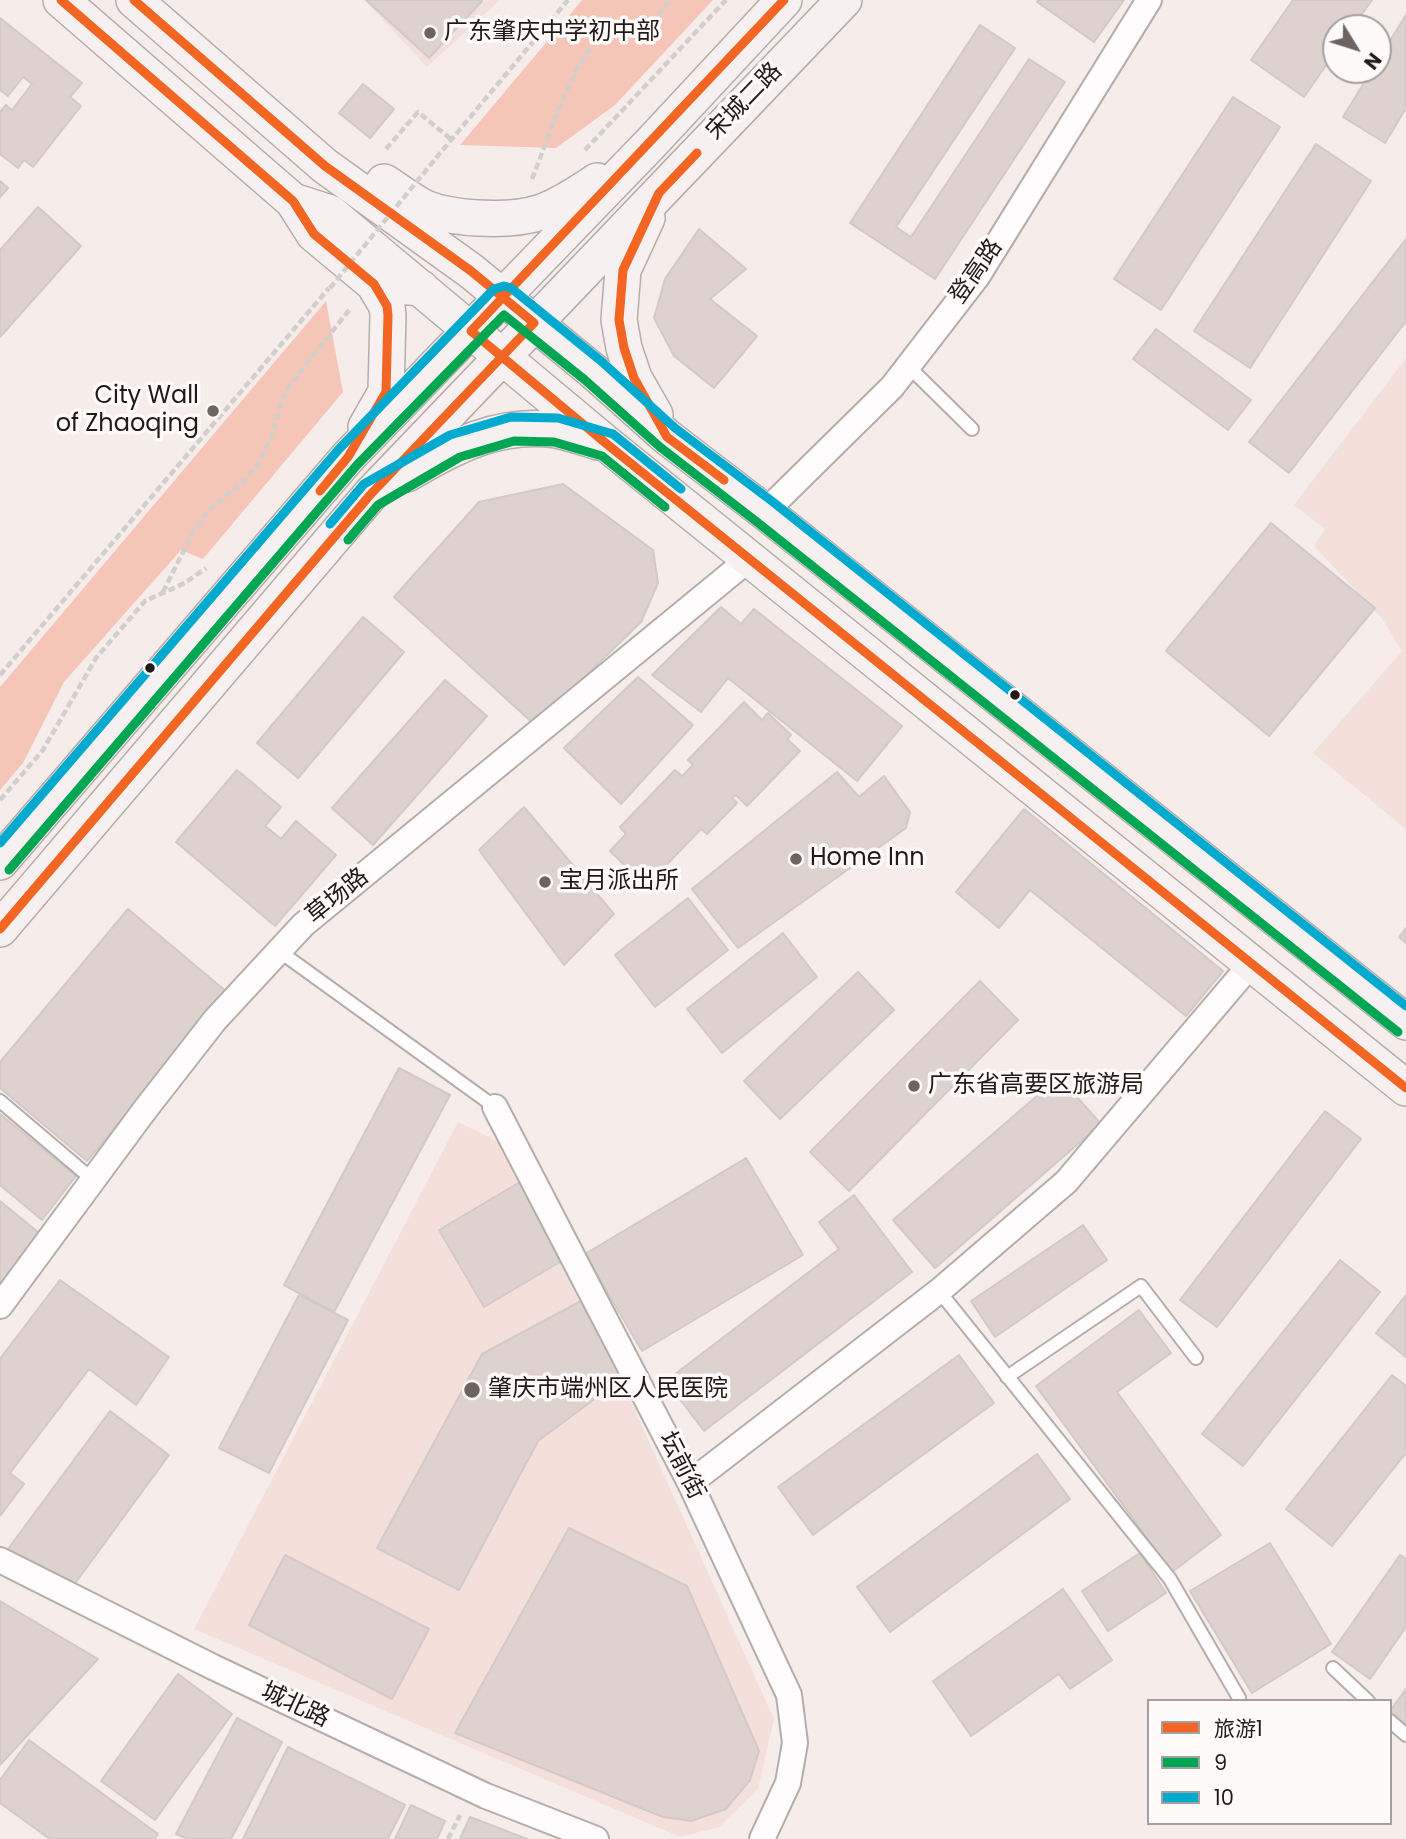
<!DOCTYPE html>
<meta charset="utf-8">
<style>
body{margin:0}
#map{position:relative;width:1406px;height:1839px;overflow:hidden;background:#f6ece9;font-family:Poppins,"Noto Sans SC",sans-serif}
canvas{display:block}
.legend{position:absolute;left:1147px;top:1699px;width:245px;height:126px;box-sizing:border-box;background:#fefaf9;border:2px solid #a5a09f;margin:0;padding:9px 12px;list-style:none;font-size:21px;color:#201a18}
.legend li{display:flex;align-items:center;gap:14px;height:35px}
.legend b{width:35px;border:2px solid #a5a09f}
.north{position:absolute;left:1322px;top:14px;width:70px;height:70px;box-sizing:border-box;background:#fefaf9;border:2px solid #a5a09f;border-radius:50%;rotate:128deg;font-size:19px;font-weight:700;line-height:28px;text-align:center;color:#201a18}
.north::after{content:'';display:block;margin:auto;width:24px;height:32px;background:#6b6461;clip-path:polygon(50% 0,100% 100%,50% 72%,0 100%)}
</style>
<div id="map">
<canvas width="1406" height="1839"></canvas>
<ul class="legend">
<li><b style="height:9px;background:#f26522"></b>旅游1</li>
<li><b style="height:9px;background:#00a651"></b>9</li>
<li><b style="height:9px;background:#00a9ce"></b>10</li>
</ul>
<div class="north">N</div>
</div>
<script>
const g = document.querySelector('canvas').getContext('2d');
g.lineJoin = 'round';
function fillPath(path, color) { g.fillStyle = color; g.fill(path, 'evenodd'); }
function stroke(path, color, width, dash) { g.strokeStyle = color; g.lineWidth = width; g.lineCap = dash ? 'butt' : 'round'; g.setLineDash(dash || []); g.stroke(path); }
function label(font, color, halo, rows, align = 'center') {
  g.font = font + ' Poppins,"Noto Sans SC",sans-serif'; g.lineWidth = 7; g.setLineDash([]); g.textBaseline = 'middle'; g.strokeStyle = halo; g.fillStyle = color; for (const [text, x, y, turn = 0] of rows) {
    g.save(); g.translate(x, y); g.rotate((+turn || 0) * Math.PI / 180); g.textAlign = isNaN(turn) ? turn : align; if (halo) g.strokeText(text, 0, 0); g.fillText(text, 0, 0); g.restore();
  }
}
const built = new Path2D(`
 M364,0H500L427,67Z
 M1406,358V829L1313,753L1402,651L1381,617L1314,546L1325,529L1294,505Z
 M458,1122L518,1151L774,1719L758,1789L719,1827L680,1837L194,1629Z`);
const green = new Path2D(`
 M582,0H713L615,105L556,148L460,145Z
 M326,301L343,392L203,559L181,550L64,682L23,763L0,790V687Z`);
const building = new Path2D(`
 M366,0H481L482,1L429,58Z
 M1038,0H1124L1094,42L1037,2Z
 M1293,0H1372L1352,28H1336V51L1304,97L1251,60Z
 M1406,15V108L1385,143L1343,117L1372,70H1378V60Z
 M0,18L82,83L70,97L81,106L33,167L24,160L18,168L0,154V112L6,105L12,110L32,84L23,77L8,96L0,90Z
 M980,25L1015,48L896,227L911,237L1029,59L1065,82L935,279L850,223Z
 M363,84L394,109L370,138L339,113Z
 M1233,97L1280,127L1161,310L1114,279Z
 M1316,144L1371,181L1250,368L1194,331Z
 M0,181L8,188L0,197Z
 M38,207L81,246L0,337V250Z
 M699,229L746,269L710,299L757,336L714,388L674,356L654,318L665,279Z
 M1406,239V321L1289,473L1249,442Z
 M1156,329L1251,400L1228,430L1133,359Z
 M563,484L653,550L658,583L641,622L535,725L394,597L479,502Z
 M1271,523L1375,608L1269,736L1166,651Z
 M721,607L741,624L754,609L902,726L857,781L728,678L701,712L652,675Z
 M363,617L404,652L298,778L257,743Z
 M638,677L693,725L621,804L564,748Z
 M445,680L487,716L373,845L332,808Z
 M744,702L762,720L768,713L791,735L787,739L800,751L747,806L736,795L732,798L737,803L707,834L701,829L646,886L610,851L626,834L620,827L675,770L682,776L693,765L688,760Z
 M237,770L281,807L265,826L281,839L296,821L336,855L275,926L176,842Z
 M837,772L859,797L884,776L910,812L906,828L738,948L692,889Z
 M524,807L614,914L564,965L479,850Z
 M1024,809L1223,971L1186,1016L1030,890L999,928L956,892Z
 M688,898L728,950L655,1007L615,955Z
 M128,909L228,993L87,1161L0,1088V1062Z
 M1406,928V943L1399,937Z
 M783,933L817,977L722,1053L687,1009Z
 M858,972L894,1010L780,1119L744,1081Z
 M980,981L1018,1020L849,1191L810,1152Z
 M399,1068L450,1095L334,1312L284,1285Z
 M1059,1077L1101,1124L935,1268L893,1220Z
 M1325,1111L1361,1139L1217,1327L1180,1300Z
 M0,1114L76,1176L42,1220L0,1185Z
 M746,1158L803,1255L642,1351L585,1254Z
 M525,1179L570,1256L484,1307L439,1230Z
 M854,1195L912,1272L704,1431L666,1381L839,1249L819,1222Z
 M0,1201L39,1233L0,1285Z
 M1083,1225L1107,1260L995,1337L971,1301Z
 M1340,1260L1380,1292L1243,1466L1202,1434Z
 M60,1280L169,1357L136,1405L89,1369L10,1473L24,1484L0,1516V1359Z
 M299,1295L348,1320L269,1473L219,1448Z
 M1406,1295V1357L1376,1333Z
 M581,1301L624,1377L538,1441L459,1590L377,1548L482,1354Z
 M1139,1310L1171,1353L1117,1392L1221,1535L1172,1572L1036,1386Z
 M959,1355L994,1403L813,1535L778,1487Z
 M1392,1375L1406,1386V1453L1332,1546L1286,1509Z
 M110,1411L169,1455L71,1589L8,1549Z
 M1037,1454L1070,1499L890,1632L857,1587Z
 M569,1528L687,1586L759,1751L750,1780L726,1809L691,1821L663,1817L455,1733Z
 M1270,1543L1331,1644L1252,1693L1190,1591Z
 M1140,1553L1166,1593L1108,1631L1082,1591Z
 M285,1555L429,1629L392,1699L249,1625Z
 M1400,1555L1406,1559V1627L1370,1679L1332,1652Z
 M1063,1589L1112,1660L1070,1689L1059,1674L971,1736L933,1681Z
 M0,1601L98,1659L0,1765Z
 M178,1674L232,1714L155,1820L101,1781Z
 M1406,1689V1727L1390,1716V1711Z
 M237,1718L282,1742L231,1839H187L176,1834Z
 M29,1740L158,1834L155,1839H50L0,1803V1780Z
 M288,1747L405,1805L388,1839H243Z
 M411,1805L445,1821L437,1839H395Z
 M470,1817L527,1839H460Z`);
const path = new Path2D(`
 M386,149L418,112L452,140
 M585,150L726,0
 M436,158L568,0
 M532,179C544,150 574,57 597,42C608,36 622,35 634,31C649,26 661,13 671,0
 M163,592L195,528L209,510L245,480L258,464L271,438L280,406L289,386L350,309
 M0,675L329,288
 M0,800L43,750L96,658L145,601L185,583L206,568
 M448,1839L460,1815`);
const service = new Path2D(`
 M908,366L972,429
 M279,951L495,1107
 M0,1101L93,1180
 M939,1291L1170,1579L1239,1698
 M1007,1377L1141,1286L1196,1358
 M1333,1668L1368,1701
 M1390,1721L1406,1735`);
const minor = new Path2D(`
 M765,512L892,387L977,277L1149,0
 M495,1107L690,1483L789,1695L795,1743L788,1783L762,1839
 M0,1306L144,1111L215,1020L303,925L749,559
 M690,1483L939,1291L1066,1182L1252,963
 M0,1560L213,1667L486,1796L596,1839`);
const secondary = new Path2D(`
 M61,0L293,201L314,234L374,284L421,288
 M134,0L325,166L471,271L593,371L667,437L765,512L1406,1022
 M384,182C397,190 411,201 425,208C442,215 459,217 477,218C533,221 551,212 597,181
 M293,201L330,213L608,445L1406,1088
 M647,218L623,270L619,320L624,348L634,378L655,415
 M366,427L386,392L388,315L387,306L374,284
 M407,474C454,446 499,422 556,430C570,433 585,438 598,442
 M0,862L348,457L652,142L784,0
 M0,929L370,495L844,0`);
const pathBridge = new Path2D(`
 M330,288L436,158`);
const bus1 = new Path2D(`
 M61,0L293,201L314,234L374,284L387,306L388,315L386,392L348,457L320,491
 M784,0L471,331L608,445L1406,1088
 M697,153L659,193L623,270L619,320L624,348L634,378L667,437L724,480
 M0,929L370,495L534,323L471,271L325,166L134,0`);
const bus2 = new Path2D(`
 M348,540L378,505L460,457L514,441L554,442L602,456L665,507
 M9,870L357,465L504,315L585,380L660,447L757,522L1398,1032`);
const bus3 = new Path2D(`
 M330,524L364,484L450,435L511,417L558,418L613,434L681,489
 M0,843L339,449L494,289L504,286L511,288L601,361L675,428L773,502L1406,1006`);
const markers = [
 [430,33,7,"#6b6461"],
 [213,411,7,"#6b6461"],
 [150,668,6,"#201a18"],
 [1015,695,6,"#201a18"],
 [796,859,7,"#6b6461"],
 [545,882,7,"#6b6461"],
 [914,1086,7,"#6b6461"],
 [472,1390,9,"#6b6461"]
];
const poiNames = [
 ["广东肇庆中学初中部",444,33],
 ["City Wall",199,397,"right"],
 ["of Zhaoqing",199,425,"right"],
 ["Home Inn",810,859],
 ["宝月派出所",559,882],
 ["广东省高要区旅游局",928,1086],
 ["肇庆市端州区人民医院",488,1390]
];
const streetNames = [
 ["宋城二路",745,102,-46],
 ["登高路",977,272,-55],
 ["草场路",338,897,-39],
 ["坛前街",681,1466,63],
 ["城北路",295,1706,25]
];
fillPath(built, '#f3e0da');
fillPath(green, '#f5c6b8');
fillPath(building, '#ded2cf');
stroke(building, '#d2cac7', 2);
stroke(service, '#b5adab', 16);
stroke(minor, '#b5adab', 28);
stroke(secondary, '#b5adab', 38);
stroke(path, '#d1cecc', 4.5, [7, 3.5]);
stroke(service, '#fefcfc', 12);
stroke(minor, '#fefcfc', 24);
stroke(secondary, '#f6f1f0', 35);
stroke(pathBridge, '#d1cecc', 4.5, [7, 3.5]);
stroke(bus1, '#f26522', 9);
stroke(bus2, '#00a651', 9);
stroke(bus3, '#00a9ce', 9);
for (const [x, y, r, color] of markers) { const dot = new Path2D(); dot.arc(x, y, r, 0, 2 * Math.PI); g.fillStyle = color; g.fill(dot); stroke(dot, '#fefaf9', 2.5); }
label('24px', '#201a18', '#fefaf9', poiNames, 'left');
label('24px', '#201a18', '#fefaf9', streetNames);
</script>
